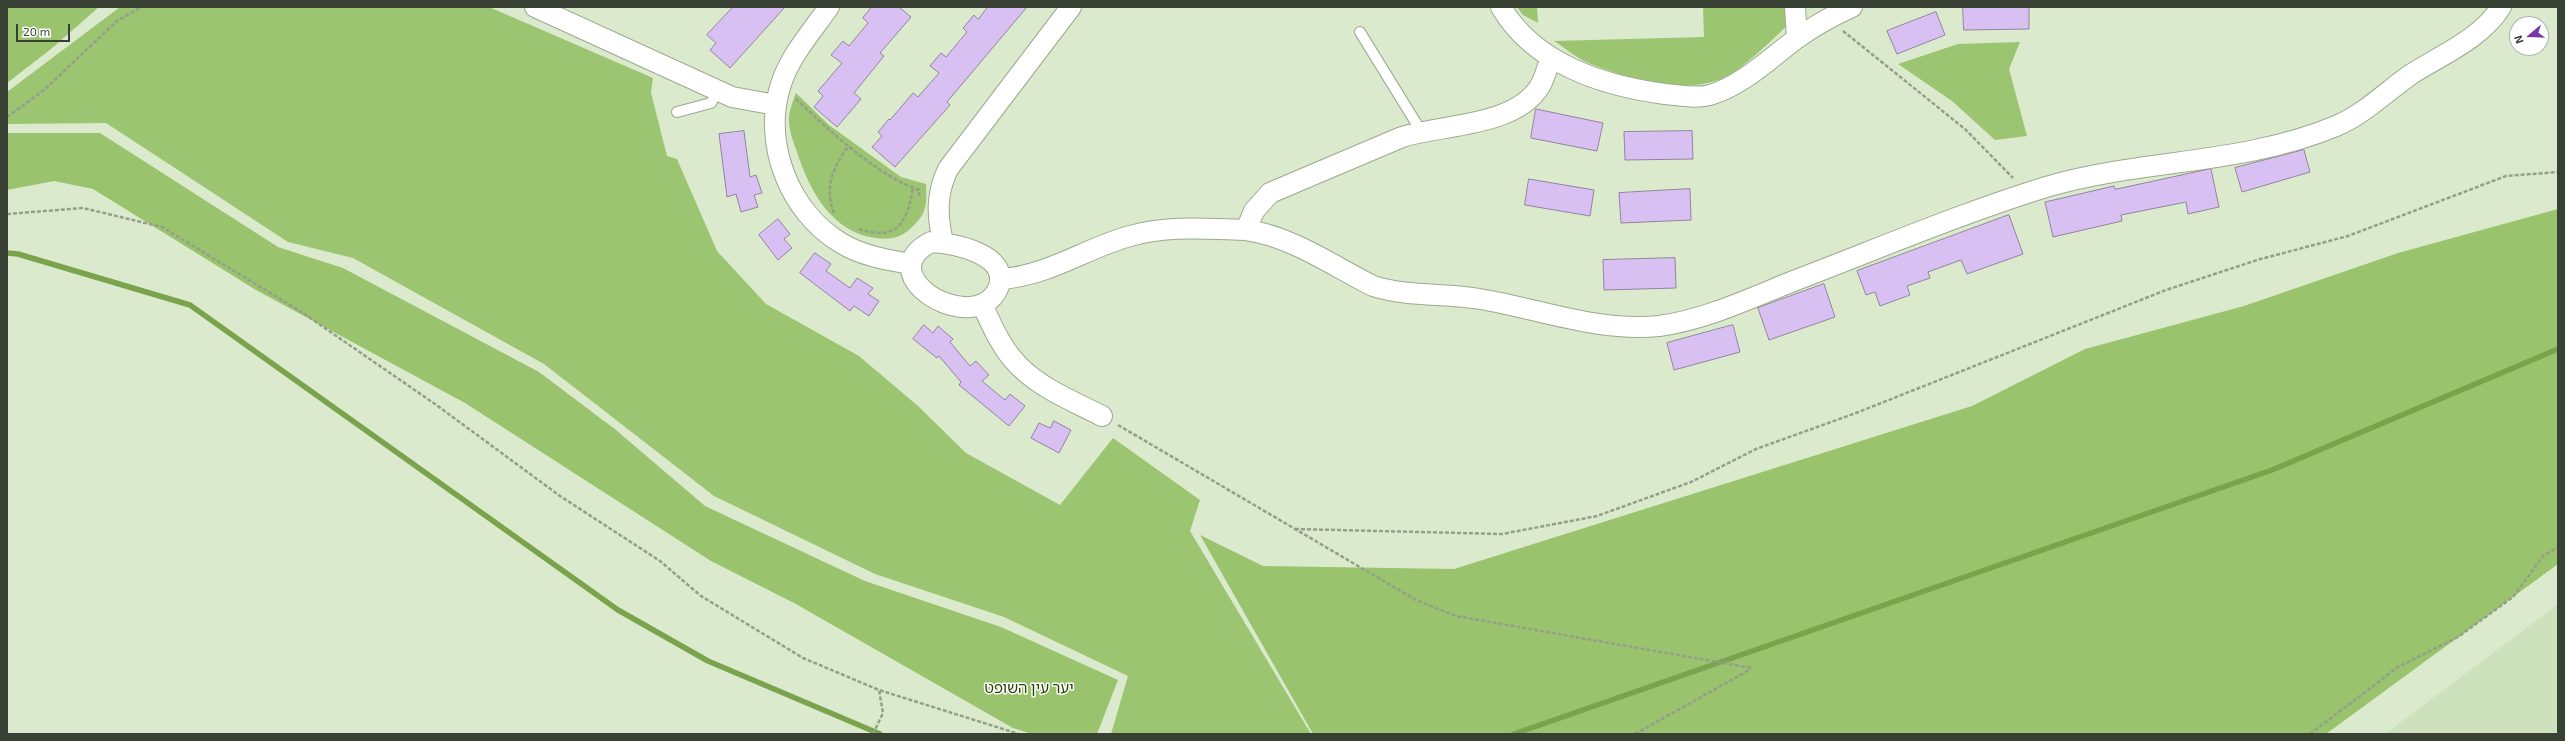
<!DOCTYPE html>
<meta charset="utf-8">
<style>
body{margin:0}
#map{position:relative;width:2565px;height:741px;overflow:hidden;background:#dbeacd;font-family:"Exo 2",sans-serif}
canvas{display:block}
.frame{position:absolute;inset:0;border:8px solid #383f33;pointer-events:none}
.north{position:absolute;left:2509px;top:16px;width:40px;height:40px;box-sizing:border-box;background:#fff;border:1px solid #afb2ad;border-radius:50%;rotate:251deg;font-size:11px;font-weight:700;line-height:16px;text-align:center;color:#383f33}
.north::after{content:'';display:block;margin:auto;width:14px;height:18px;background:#7936ab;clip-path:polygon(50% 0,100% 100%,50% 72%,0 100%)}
.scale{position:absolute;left:16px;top:24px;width:54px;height:18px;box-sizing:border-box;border:2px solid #383f33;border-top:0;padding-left:5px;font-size:12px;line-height:14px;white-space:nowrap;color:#383f33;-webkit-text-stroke:3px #fff;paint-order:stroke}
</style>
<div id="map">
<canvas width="2565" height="741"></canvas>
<div class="frame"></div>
<div class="north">N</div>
<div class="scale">20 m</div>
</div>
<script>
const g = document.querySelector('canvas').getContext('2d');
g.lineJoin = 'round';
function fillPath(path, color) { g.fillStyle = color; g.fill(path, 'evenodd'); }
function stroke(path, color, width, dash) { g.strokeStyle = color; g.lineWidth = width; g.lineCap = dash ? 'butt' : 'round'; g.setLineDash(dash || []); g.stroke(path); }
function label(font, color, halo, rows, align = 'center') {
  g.font = font + ' "Exo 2","Noto Sans Hebrew",sans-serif'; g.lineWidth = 3; g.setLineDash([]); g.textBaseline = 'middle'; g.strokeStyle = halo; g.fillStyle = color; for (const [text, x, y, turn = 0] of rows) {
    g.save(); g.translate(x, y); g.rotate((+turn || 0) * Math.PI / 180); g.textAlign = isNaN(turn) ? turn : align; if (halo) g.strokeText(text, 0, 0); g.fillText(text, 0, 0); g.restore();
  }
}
const built = new Path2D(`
 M2558,604V734H2385Z`);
const green = new Path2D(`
 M120,7H489L653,78L651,93L667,156L677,159L717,251L766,304L859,356L918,406L966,453L1060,505L1113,438L1200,500L1190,531L1311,734H1111L1128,676L1004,617L875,574L714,496L544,364L353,258L288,242L106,123L7,124V92Z
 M1517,7H1537L1538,23L1523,15Z
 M1703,7H1786L1787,26C1769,42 1745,68 1723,78C1686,96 1620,77 1584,61C1574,56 1564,47 1554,41L1704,37Z
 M2020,42L2009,69L2027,136L1995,140L1952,101L1898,64L1958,44Z
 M796,93L829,125L901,177L926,184C927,205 927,214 910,229C900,238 889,240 876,238C832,233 809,190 797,152C793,141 788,128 789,116C790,109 793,100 796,93Z`);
const forest = new Path2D(`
 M7,7H99L51,49L7,83Z
 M7,133H100L278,247L343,268L539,372L616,430L705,506L865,581L1001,627L1118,680L1097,734H1032L1013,728L794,603L711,561L465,403L256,290L93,189L54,181L7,190Z
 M2558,209V564L2326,734H1313L1200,535L1263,566L1454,569L1972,406L2085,349L2244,306L2398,253Z`);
const stream = new Path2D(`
 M7,253L18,254L190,305L618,610L708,661L880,734
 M1514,734L2272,470L2558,349`);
const building = new Path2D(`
 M733,7H785L730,68L710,50L716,43L707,35Z
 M872,7H899L911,17L880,53L884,56L854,93L861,99L837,127L814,107L823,96L818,91L842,63L831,55L843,41L849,46L868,23L863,18Z
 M988,7H1027L947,102L950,105L895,167L872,147L882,136L878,132L889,119L890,120L913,93L918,97L939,73L930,66L941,53L946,57L967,32L963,28L974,15L978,19Z
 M1963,7H2029V29L1964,30Z
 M1936,12L1945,35L1897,54L1887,31Z
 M1536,109L1603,123L1597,151L1531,138Z
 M744,131L750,177L756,175L762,193L754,195L758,207L741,212L736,194L727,197L719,134Z
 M1692,131L1693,159L1625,160L1624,132Z
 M2304,150L2310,172L2242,192L2235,168Z
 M2211,169L2219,207L2188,214L2186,202L2121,215L2122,221L2053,237L2045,202L2114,186L2115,189Z
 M1529,179L1594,190L1590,216L1525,205Z
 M1690,189L1691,220L1621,223L1619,193Z
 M2009,215L2023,254L1967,274L1961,260L1928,272L1930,278L1907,286L1910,295L1880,306L1875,292L1866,295L1857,271Z
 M778,219L790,234L784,239L792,248L778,260L759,235Z
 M815,253L831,264L826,271L850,288L857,278L873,288L868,294L879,301L869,316L854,306L850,311L800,273Z
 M1675,258L1676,288L1604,290L1603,260Z
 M1824,284L1835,317L1769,340L1758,308Z
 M924,325L933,333L938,326L953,339L950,342L970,366L976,361L989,375L982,381L1005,400L1010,394L1025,406L1009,426L959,385L961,382L939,356L937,358L913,339Z
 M1733,325L1740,352L1674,370L1667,343Z
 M1054,421L1071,430L1059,453L1031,438L1039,423L1050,428Z`);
const path = new Path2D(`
 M1843,31L1965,129L2013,178
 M796,99C830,131 875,174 919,190V196
 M7,117L44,90L118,20L142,7
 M834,213C824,187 833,166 849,146
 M7,214L83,208L162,227L303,313L435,404L560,496L660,561L701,596L803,658L879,690L1019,734
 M859,229C898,242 907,222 913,188
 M1118,425L1416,600L1456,616L1752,668
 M1295,529L1502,534L1597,516L1691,482L1756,449L1856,413L2166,290L2257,260L2348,236L2506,176L2558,172
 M873,734L883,713L879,690
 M1635,734L1751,669
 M2310,734L2398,667L2458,637L2513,597L2543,556L2558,547`);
const lane = new Path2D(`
 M1360,32L1421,131
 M677,112L711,103L718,90`);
const street = new Path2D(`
 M535,7L732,97L776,105
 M829,7C812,31 790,56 781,84C762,143 789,212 841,243C862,256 888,260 911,264
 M1501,7C1534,64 1604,86 1665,94C1679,95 1696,99 1710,95C1743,85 1769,59 1796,39C1814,26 1832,16 1852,7
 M1795,7L1797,38
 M1246,230L1254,211L1270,193L1402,137C1443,124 1515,127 1540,86C1545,78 1547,67 1551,58
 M931,242C953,243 1009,254 999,286C996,295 991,300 983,304C945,320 877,270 931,242Z
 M943,242C937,216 936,194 948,169L1071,7
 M1000,279C1048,276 1086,248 1130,236C1168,225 1208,229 1246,230C1291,236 1333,266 1373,286C1408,297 1444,293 1480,299C1540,309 1597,332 1659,326C1704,320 1749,299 1791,282C1875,250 1959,214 2046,187C2140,159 2243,165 2336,126C2363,115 2386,92 2410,75C2441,55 2481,39 2501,7
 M982,304C992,326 1002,350 1020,367C1042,389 1075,402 1102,416`);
const parkNames = [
 ["יער עין השופט",1029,688]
];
fillPath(built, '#cee1bd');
fillPath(green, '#9bc570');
fillPath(forest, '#99c46d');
stroke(stream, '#7aa34c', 5.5);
fillPath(building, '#d9c0f3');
stroke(building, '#91849e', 1);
stroke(lane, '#9ba98e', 12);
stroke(street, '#9ba98e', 22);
stroke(path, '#949f8a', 2.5, [4, 2]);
stroke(lane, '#fff', 10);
stroke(street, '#fff', 20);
label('15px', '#284200', '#fff', parkNames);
</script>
